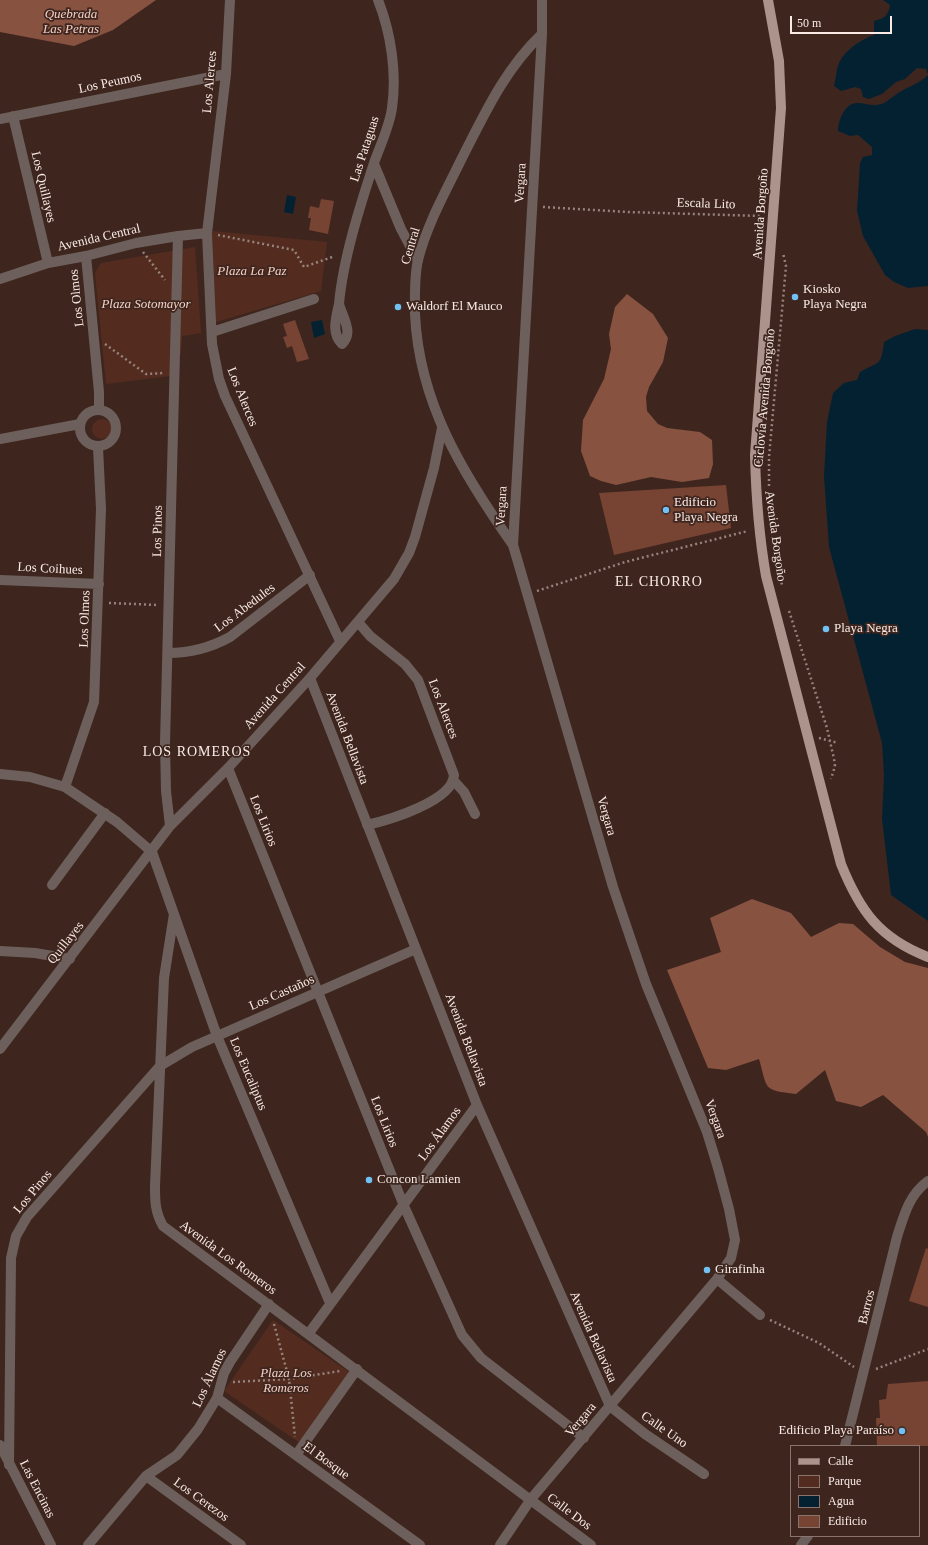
<!DOCTYPE html>
<meta charset="utf-8">
<style>
body{margin:0}
#map{position:relative;width:928px;height:1545px;overflow:hidden;background:#3e261f;font-family:Georgia,serif}
canvas{display:block}
.legend{position:absolute;left:790px;top:1445px;width:130px;height:92px;box-sizing:border-box;background:#3e261f;border:1px solid #89746e;margin:0;padding:5px 7px;list-style:none;font-size:12px;color:#faeae5}
.legend li{display:flex;align-items:center;gap:8px;height:20px}
.legend b{width:20px;border:1px solid #89746e}
.scale{position:absolute;left:790px;top:16px;width:102px;height:18px;box-sizing:border-box;border:2px solid #faeae5;border-top:0;padding-left:5px;font-size:12px;line-height:14px;white-space:nowrap;color:#faeae5;-webkit-text-stroke:3px #3e261f;paint-order:stroke}
</style>
<div id="map">
<canvas width="928" height="1545"></canvas>
<ul class="legend">
<li><b style="height:5px;background:#ac938b"></b>Calle</li>
<li><b style="height:11px;background:#542c1f"></b>Parque</li>
<li><b style="height:11px;background:#042132"></b>Agua</li>
<li><b style="height:11px;background:#774332"></b>Edificio</li>
</ul>
<div class="scale">50 m</div>
</div>
<script>
const g = document.querySelector('canvas').getContext('2d');
g.lineJoin = 'round';
function fillPath(path, color) { g.fillStyle = color; g.fill(path, 'evenodd'); }
function stroke(path, color, width, dash) { g.strokeStyle = color; g.lineWidth = width; g.lineCap = dash ? 'butt' : 'round'; g.setLineDash(dash || []); g.stroke(path); }
function label(font, color, halo, rows, align = 'center') {
  g.font = font + ' Georgia,serif'; g.lineWidth = 3.5; g.setLineDash([]); g.textBaseline = 'middle'; g.strokeStyle = halo; g.fillStyle = color; for (const [text, x, y, turn = 0] of rows) {
    g.save(); g.translate(x, y); g.rotate((+turn || 0) * Math.PI / 180); g.textAlign = isNaN(turn) ? turn : align; if (halo) g.strokeText(text, 0, 0); g.fillText(text, 0, 0); g.restore();
  }
}
const green = new Path2D(`
 M212,231L327,242L321,291L216,322Z
 M195,247L201,333L182,336L181,354L170,356V376L106,384L95,273L101,263Z
 M92 429a10 10 0 1 1 20 0a10 10 0 1 1-20 0Z
 M273,1320L349,1372L300,1443L224,1391Z`);
const forest = new Path2D(`
 M0,0H156L113,30L74,46L0,32Z
 M627,294L653,314L668,338L663,362L649,387L646,397L647,411L658,424L667,428L700,432L712,440L713,464L709,478L682,482L651,477L616,485L601,481L590,476L581,451L583,420L604,379L611,349L609,334L615,307Z
 M752,899L791,913L811,937L839,923L853,924L880,947L905,962L928,968V1137L926,1132L883,1095L861,1107L836,1101L825,1070L796,1094C762,1090 768,1090 759,1059L726,1070L708,1068L667,970L721,952L710,918Z`);
const water = new Path2D(`
 M883,0H928V74L926,69L917,68L905,79L896,82L882,94L869,99L863,97L861,89L855,87L841,91L834,86C836,79 836,70 839,63C845,50 860,40 874,35V21C885,18 888,16 890,5Z
 M928,75V286L908,288L894,282L885,275L863,236L857,211L860,163L863,157L872,155V147L858,135L850,136L838,131C838,122 844,103 857,103C866,103 872,107 881,104C886,103 889,99 894,96C905,87 918,85 928,75Z
 M287,195L296,197L293,214L284,212Z
 M322,320L325,334L314,338L311,322Z
 M915,329L928,330V921L891,895L882,819L884,775L882,743L829,547L824,476L827,422L833,393L844,383L857,380L860,372C879,361 881,367 884,342L895,336Z`);
const building = new Path2D(`
 M321,199L334,201L328,234L309,230L311,218H308L310,206L319,208Z
 M295,320L309,359L297,362L292,346L287,348L283,337L287,336L283,324Z
 M726,485L731,528L614,555L599,493Z
 M926,1248L928,1249V1307L909,1301Z
 M928,1381V1446H877L876,1418H880L879,1400L886,1399L888,1384Z`);
const path = new Path2D(`
 M543,207L628,212L761,216
 M218,235L294,250L304,267L335,256
 M143,252L165,280
 M105,344L146,374L164,373
 M769,486V457L786,266L783,253
 M769,503L775,508
 M777,563L782,585
 M537,591L625,562L748,531
 M109,603L158,605
 M789,611L827,728L834,759L835,766L831,779
 M819,738L838,743
 M770,1320L819,1343L854,1367
 M274,1324L289,1379L295,1437
 M876,1369L928,1349
 M233,1382L289,1379L340,1371`);
const minor = new Path2D(`
 M230,0L226,74L207,233L212,344L219,379L225,396L340,641
 M13,116L48,263
 M0,119L226,74
 M374,164L401,229L418,261
 M86,256L99,392V410
 M0,279L48,263L86,256L136,243L178,236L207,233
 M339,304C343,259 360,206 374,163C380,146 390,125 392,108C397,73 391,33 378,0
 M339,304C343,318 354,333 342,344C331,333 336,318 339,304Z
 M212,332L314,299
 M80 428a18 18 0 1 1 36 0a18 18 0 1 1-36 0Z
 M0,439L80,424
 M513,545C463,474 419,403 415,314C415,297 414,277 418,260C427,224 446,191 462,158C485,113 505,69 542,34
 M0,580L99,584
 M358,622L370,636L405,664L418,680L454,775C453,801 389,820 367,825
 M168,653C191,653 210,648 230,637L310,575
 M310,678L477,1105L610,1406L645,1434L704,1474
 M228,768L404,1206L462,1335L481,1358L584,1438
 M0,774L30,777L65,787L117,822L152,852L217,1036L330,1303
 M454,781L464,792L475,814
 M65,787L94,702L101,509L98,447
 M170,826L166,791L165,743L178,236
 M52,885L105,813
 M174,914L164,978L155,1186C155,1201 155,1212 163,1226L591,1545
 M0,951L35,953L70,959
 M0,1049L170,826L228,768L310,678L394,579L409,553L415,537L434,468L442,428
 M717,1279L760,1315
 M309,1333L477,1105
 M217,1398L420,1545
 M0,1445L51,1545
 M845,1446L897,1237C904,1215 909,1195 928,1181
 M296,1455L357,1369
 M9,1465L11,1258L16,1236L27,1217L160,1066L192,1047L416,949
 M146,1476L241,1545
 M88,1545L146,1476L177,1455L198,1429L217,1398L224,1373L230,1362L269,1304
 M500,1545L531,1499L717,1279L731,1258L735,1240L729,1209L718,1168L707,1132L646,984L613,887L513,545L542,34V0
 M801,1545L808,1536`);
const major = new Path2D(`
 M768,0L779,61L781,108L755,455C756,496 759,536 766,576L841,864C860,911 879,938 928,957`);
const markers = [
 [795,297,4,"#71c1f5"],
 [398,307,4,"#71c1f5"],
 [666,510,4,"#71c1f5"],
 [826,629,4,"#71c1f5"],
 [369,1180,4,"#71c1f5"],
 [707,1270,4,"#71c1f5"],
 [902,1431,4,"#71c1f5"]
];
const parkNames = [
 ["Quebrada",71,15],
 ["Las Petras",71,30],
 ["Plaza La Paz",252,272],
 ["Plaza Sotomayor",146,305],
 ["Plaza Los",286,1374],
 ["Romeros",286,1389]
];
const streetNames = [
 ["Los Alerces",210,82,-85],
 ["Los Peumos",110,83,-12],
 ["Las Pataguas",365,149,-72],
 ["Vergara",521,183,-87],
 ["Los Quillayes",43,187,77],
 ["Escala Lito",706,204,2],
 ["Avenida Borgoño",761,214,-86],
 ["Avenida Central",99,238,-13],
 ["Central",411,246,-73],
 ["Los Olmos",77,298,-96],
 ["Los Alerces",242,397,68],
 ["Ciclovía Avenida Borgoño",765,398,-85],
 ["Vergara",502,506,-87],
 ["Los Pinos",158,531,-89],
 ["Avenida Borgoño",775,536,82],
 ["Los Coihues",50,569,3],
 ["Los Abedules",245,608,-37],
 ["Los Olmos",85,619,-88],
 ["Avenida Central",275,696,-48],
 ["Los Alerces",443,709,69],
 ["Avenida Bellavista",347,738,69],
 ["Vergara",606,816,74],
 ["Los Lirios",263,821,68],
 ["Quillayes",66,943,-52],
 ["Los Castaños",282,993,-24],
 ["Avenida Bellavista",466,1040,69],
 ["Los Eucaliptus",248,1074,67],
 ["Vergara",715,1119,70],
 ["Los Lirios",384,1122,68],
 ["Los Álamos",440,1134,-54],
 ["Los Pinos",33,1192,-50],
 ["Avenida Los Romeros",228,1258,36],
 ["Barros",867,1307,-76],
 ["Avenida Bellavista",593,1337,66],
 ["Los Álamos",210,1378,-65],
 ["Vergara",581,1420,-50],
 ["Calle Uno",664,1430,35],
 ["El Bosque",326,1461,36],
 ["Las Encinas",37,1489,63],
 ["Los Cerezos",201,1500,36],
 ["Calle Dos",569,1512,37]
];
const poiNames = [
 ["Kiosko",803,290],
 ["Playa Negra",803,305],
 ["Waldorf El Mauco",406,307],
 ["Edificio",674,503],
 ["Playa Negra",674,518],
 ["Playa Negra",834,629],
 ["Concon Lamien",377,1180],
 ["Girafinha",715,1270],
 ["Edificio Playa Paraíso",894,1431,"right"]
];
const neighbourhoodNames = [
 ["EL CHORRO",659,582],
 ["LOS ROMEROS",197,752]
];
fillPath(green, '#542c1f');
fillPath(forest, '#885240');
fillPath(water, '#042132');
fillPath(building, '#774332');
stroke(path, '#97837d', 2.5, [2, 3]);
stroke(minor, '#6d605c', 10);
stroke(major, '#ac938b', 10);
for (const [x, y, r, color] of markers) { const dot = new Path2D(); dot.arc(x, y, r, 0, 2 * Math.PI); g.fillStyle = color; g.fill(dot); stroke(dot, '#3e261f', 1.5); }
label('italic 13px', '#f4d0c5', '#3e261f', parkNames);
label('13px', '#faeae5', '#3e261f', streetNames);
label('13px', '#faeae5', '#3e261f', poiNames, 'left');
g.letterSpacing = '1px';
label('14px', '#faeae5', '#3e261f', neighbourhoodNames);
g.letterSpacing = '0px';
</script>
